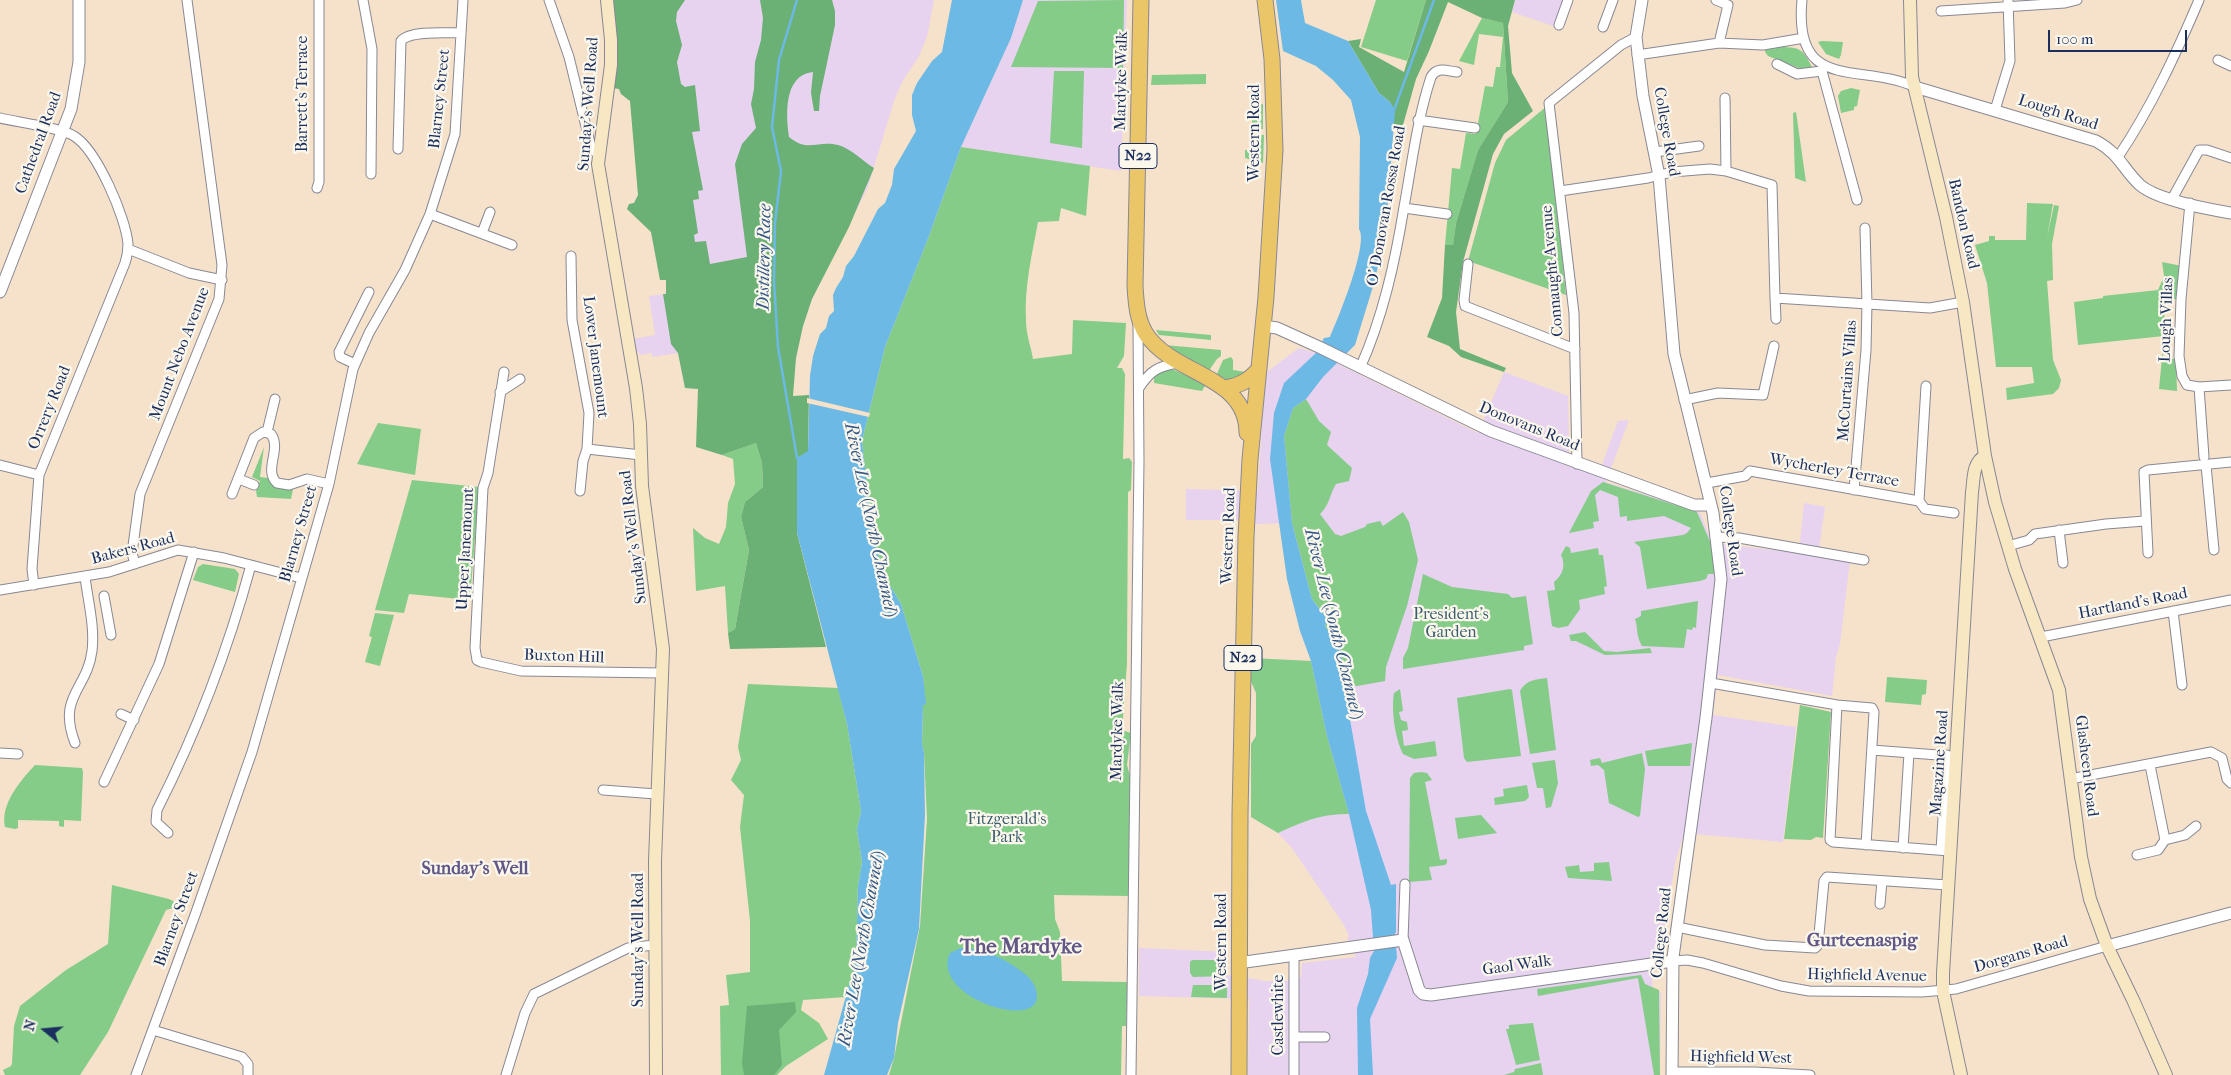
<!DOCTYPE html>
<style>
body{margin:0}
#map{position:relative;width:2231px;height:1075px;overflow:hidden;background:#f6e2ca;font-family:"IM FELL French Canon",serif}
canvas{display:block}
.north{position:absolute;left:20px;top:1005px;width:50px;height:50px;-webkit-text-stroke:4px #fbf7ec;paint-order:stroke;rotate:287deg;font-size:14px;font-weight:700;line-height:20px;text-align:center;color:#1b2f5e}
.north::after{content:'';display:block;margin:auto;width:18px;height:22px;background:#1b2f5e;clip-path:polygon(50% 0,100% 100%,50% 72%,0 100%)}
.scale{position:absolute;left:2048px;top:30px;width:139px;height:22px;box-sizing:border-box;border:2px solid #1b2f5e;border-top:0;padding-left:6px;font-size:15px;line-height:18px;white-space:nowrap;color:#1b2f5e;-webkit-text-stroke:4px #fbf7ec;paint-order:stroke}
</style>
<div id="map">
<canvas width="2231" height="1075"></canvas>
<div class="north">N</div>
<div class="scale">100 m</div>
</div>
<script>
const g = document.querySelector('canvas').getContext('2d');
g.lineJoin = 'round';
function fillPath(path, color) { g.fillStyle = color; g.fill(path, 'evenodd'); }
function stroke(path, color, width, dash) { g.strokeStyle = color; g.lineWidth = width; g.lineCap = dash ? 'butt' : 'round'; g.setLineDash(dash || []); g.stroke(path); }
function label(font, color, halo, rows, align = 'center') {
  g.font = font + ' "IM FELL French Canon",serif'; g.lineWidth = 4.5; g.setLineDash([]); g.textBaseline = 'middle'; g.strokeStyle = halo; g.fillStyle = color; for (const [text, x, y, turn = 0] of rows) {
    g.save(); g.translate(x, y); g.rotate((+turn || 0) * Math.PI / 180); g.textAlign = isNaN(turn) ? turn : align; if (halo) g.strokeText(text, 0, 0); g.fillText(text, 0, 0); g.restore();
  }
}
const built = new Path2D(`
 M612,0H934L927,37L918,58L902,82L894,101L868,187L812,299L803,326L796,358L792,396L685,388L678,353L652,357V353L640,355L639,352L634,353L632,339L655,335L649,296L665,294L667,283L666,279L660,280L651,232L627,209L629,204L634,203L638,195L632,116L630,101L621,94L619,89L613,88Z
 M1023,0H1127L1121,171L961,147L1011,38Z
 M1515,0H1565L1556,27L1512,12Z
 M1299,348L1316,353L1478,433L1504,372L1568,396L1569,450L1566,463L1598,475L1618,421L1629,420L1606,482L1697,511L1701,514L1712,543L1799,553L1804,503L1825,507L1818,555L1850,560L1840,644L1836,657L1832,696L1718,675L1713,715L1796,727L1783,842L1684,833L1675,863L1662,948L1660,949V952L1650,955L1653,989L1661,992L1660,1075H1248L1249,999L1139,996V948L1228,952L1227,975L1266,981H1288L1289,977L1301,978L1302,963L1356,957L1347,939L1349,936L1344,925L1292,848L1278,833L1251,817V744L1256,736V693L1254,689L1251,658L1311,661L1328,620L1292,523L1256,524L1255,520H1186V489L1258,491L1264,389L1268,371Z`);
const green = new Path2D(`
 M1124,0L1123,68L1011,67L1038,1Z
 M1376,0H1426L1407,61L1361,47Z
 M1482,18L1503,23L1508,102L1478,150L1456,223L1453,246L1445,245L1452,168L1460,169L1466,133L1476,134L1485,86L1493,87L1496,67H1500L1503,37L1479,34L1474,65L1459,61Z
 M1822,41L1843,42L1841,55L1839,59L1826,54L1818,42Z
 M1781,47C1801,47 1803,50 1812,67L1801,69L1768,56L1765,52V50Z
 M1054,71H1084L1082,148L1050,143Z
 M1206,74V84L1151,85L1152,75Z
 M1851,88L1860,90L1857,106L1854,107V110L1841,113L1838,96L1841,91Z
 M1252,104H1263V129H1252Z
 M1547,106L1566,295L1468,261L1495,163L1506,140Z
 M1796,112L1806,182L1795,178L1793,113Z
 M1252,135H1264L1263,163L1245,158V150H1252Z
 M961,147L1090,166L1086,216L1061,208L1059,221L1038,222C1032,255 1024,287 1026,321C1026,334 1031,347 1033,359L1072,354L1073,320L1126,323L1124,356L1117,368H1122L1125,374L1123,459L1129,458L1132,462L1131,490L1128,492L1127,663L1122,730L1131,733L1127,765L1130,776L1129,896L1054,895L1055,919L1060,932L1062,981L1128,982L1126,1026H1122L1121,1075H889L894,1058L920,926L927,819L924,753L922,745L923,704H925L923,676L901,604L885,577L872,534L862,441L885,347L929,236Z
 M2027,203L2053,204L2047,238L2054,205L2059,206L2052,244L2053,280L2047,281L2053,360L2061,380L2059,388L2053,394L2007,400L2006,388L2034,383L2032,367H1996L1987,283L1975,245L1989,241V236H1995V240H2026Z
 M2162,262L2182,266L2177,299H2165L2163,358L2176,359L2177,391L2159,389L2164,336L2078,345L2074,302L2103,298V296L2158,290L2164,276Z
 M1156,330L1211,335V340L1159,335Z
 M1164,345L1221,350V356L1217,359L1208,372Z
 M1231,357L1233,360V370L1246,372V377L1227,381L1216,376L1223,360Z
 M1163,369H1172L1206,384L1202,391L1154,383V378L1152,376Z
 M1306,399L1319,421L1331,432L1327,445L1352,468L1349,481L1336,484C1330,494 1329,506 1320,514L1335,534L1341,536L1365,527L1367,524L1380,521L1383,526L1403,512L1409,522L1418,560L1407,606L1386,667L1385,681L1357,686L1344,685L1341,650L1325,626L1328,619L1312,599L1292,523L1284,436L1293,408Z
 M378,423L421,429L415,475L357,464Z
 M756,443L762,463L763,487L745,502L741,517L749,550L735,629L728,633L725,586L696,591L693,528L705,538L719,544L726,527L728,503L735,484L733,459L722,455Z
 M264,447L260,477L268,478C273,488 282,490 293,489L291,499L257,497L256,491L260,481L252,477Z
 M412,480L479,487L470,600L409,594L404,613L375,610Z
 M1603,482L1697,512L1712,546L1715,574H1708L1706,579L1700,581L1647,589L1640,547L1634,542L1683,535L1687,533L1691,528L1664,516L1627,521V516L1620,517L1618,497L1600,490L1595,495L1599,521L1593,522L1594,528L1569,533L1591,491Z
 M1566,546L1570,548L1571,553L1598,548L1599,555H1603L1607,586L1604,587L1605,594L1579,600L1580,609L1568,626L1558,628L1552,626L1547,591L1555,590L1554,582C1563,575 1566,565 1561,555Z
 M203,564L235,569L239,574L235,592L193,580L198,567Z
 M1423,574L1452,587L1508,594L1512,598L1526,596L1533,644L1524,646V650L1403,669V658L1408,648Z
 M1698,601L1696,628L1693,627L1692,630L1687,629L1684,648L1642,646C1636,636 1638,628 1635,619L1641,616V611Z
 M375,613L394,615L380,666L365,662L372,637L369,636Z
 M1585,632L1604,651L1617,652L1650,648L1652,653L1605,655L1576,641H1571L1569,635Z
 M1251,658L1311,661L1327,736L1349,814C1323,813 1301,822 1278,833L1251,817V744L1256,736V693L1250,679Z
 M1887,677L1927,680L1926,694L1922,695L1921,705L1885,702Z
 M1547,678L1556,750L1530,754L1520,691C1526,680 1536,679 1547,678Z
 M748,684L838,688L847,724L861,811L857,830L862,862L858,886L856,960L846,997L803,1000L801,1010L819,1023L828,1039L786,1066L777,1075H721L720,1006L729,1005L726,975L750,972V921L740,827L744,795L731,780L741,760L738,747Z
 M1400,689L1403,711L1399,712L1401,720L1407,722L1408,730L1402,731L1404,746L1435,741L1437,756L1414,759L1403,754C1395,738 1391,710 1394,693Z
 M1510,689L1512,690L1521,756L1467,762L1464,758L1457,698Z
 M1800,705L1831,712L1823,838L1816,837L1811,840L1784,839Z
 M1692,743L1690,766H1648L1645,751Z
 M1642,753L1645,769L1640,816L1638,817L1609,803L1604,770L1598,765L1591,766L1590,760L1600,758L1602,763Z
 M1555,760L1558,783L1551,807L1546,808L1543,788H1537L1532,763Z
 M35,765L82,768L83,772L81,821L64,820V827L59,826V821L18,820V828L15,829L5,827C0,804 21,780 35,765Z
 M1421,772L1427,773L1432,780L1425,782L1440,860L1447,859V863L1445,865L1429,867L1432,880L1409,882L1410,778L1414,773Z
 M1527,785L1529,797L1525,801L1495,805L1494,798L1504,796L1503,789Z
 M1481,815L1497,833L1458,839L1455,818Z
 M1609,862L1612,881L1568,878L1565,867L1579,865L1580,872L1594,871V863Z
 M112,885L169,899L177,903V907L166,910L108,1032L80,1075H5L3,1070L11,1066L12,1063L14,1026L20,1006L66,970L108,944Z
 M1192,960H1227L1226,976L1193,977L1190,973V962Z
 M1641,975L1645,984L1659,990L1660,1075H1654L1638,978L1538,996L1537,989Z
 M1193,985H1227V998L1191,997Z
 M1533,1023L1540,1060L1516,1065L1506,1029H1509V1025Z
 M1541,1063L1543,1075H1504L1514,1072L1515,1069Z`);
const forest = new Path2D(`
 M612,0H685L677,12L676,21L682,45L677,62L681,84L685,87L695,85L700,131L692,132L703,190L698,191L699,199L693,200L698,233L694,235L695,242L706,241L710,264L747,257L735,164L742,144L756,128L751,104L754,89L755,62L761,40L763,18L760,0H832L835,11V25L820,96L819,111H814L811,93L813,72C783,75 786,116 789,137C808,153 818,140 838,145C850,148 863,161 874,168L849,227L812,299L803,326L796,358L793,396L809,395L808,452L797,458V533L826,647L730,649L728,633L735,629L749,550L741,517L745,502L763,487L762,463L756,443L722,455L696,447L698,389L685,388L678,353L671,344L663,294H666V280H660L651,232L627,209L629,204L634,203L638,195L630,101L621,94L619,89L613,88Z
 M1426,0H1515L1508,26L1512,73L1533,111L1504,134L1493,154L1463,262L1456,312L1460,349L1506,368L1504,372L1461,357L1449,346L1427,337L1442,298L1445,245H1453L1456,223L1478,150L1508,102L1503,23L1482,18L1448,2L1429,51L1416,79L1403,125L1393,127L1394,110L1390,102L1379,93L1348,41L1361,39L1359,47L1404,72Z
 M795,1002L796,1012L779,1030L782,1065L774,1075H744L742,1063L747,1006Z`);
const water = new Path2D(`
 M952,0H1023L1011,38L961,147L929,236L885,347L862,441L872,534L885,577L901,604L923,676L926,704L923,705L922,744L924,753L925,815L919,929L898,1023L894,1058L887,1075H824L856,960L858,886L862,862L857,830L861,811L847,724L797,533V458L808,451L810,376L813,356L820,334L826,328L829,316L834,311L833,295L836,288L843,277L846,266L854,256L878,209L885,203L892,185L894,169L916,131L912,115V95L917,83L932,61L942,52Z
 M1276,0H1301L1305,23L1348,41L1379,93L1390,102L1395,110L1386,227L1375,280L1355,345L1323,377L1306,399L1293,408L1284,436L1292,523L1312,599L1328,620L1325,626L1341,650L1344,685L1366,811L1391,885L1396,884V932L1395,933L1397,958L1370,1019L1373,1075H1358L1357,1008L1368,974L1370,958L1374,951L1371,910L1349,814L1327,736L1311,661L1300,631L1287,579L1270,459L1274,413L1284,383L1316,353L1324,338L1330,337C1338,319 1369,244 1359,229L1360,137L1351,100L1333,80L1316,66L1283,51Z
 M961,948C983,948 1004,958 1021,971C1030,977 1037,986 1037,996C1038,1031 930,997 950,953Z`);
const pier = new Path2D(`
 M807,398L870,413L869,417L807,403Z`);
const stream = new Path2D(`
 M797,0L779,60L772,127L781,171L775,223L774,281L778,347L797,458L800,460
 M1393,113L1434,0`);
const minor = new Path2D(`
 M363,0L372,49L371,174
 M549,0L569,57L591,147L598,155
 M1716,0L1728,5L1719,43
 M1802,0C1793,94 1861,62 1915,87
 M1941,11L2065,3L2077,0
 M1559,25L1568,0
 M1603,27L1613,0
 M1637,55L1719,43L1763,45L1804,38
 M2218,60L2231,66
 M1777,64L1797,74L1822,71
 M1825,66L1822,71L1857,200
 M1725,98L1726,171
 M1995,110L2010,61L2008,0
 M0,118C17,122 62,128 74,136C97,150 126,218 128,244C128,251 127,257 125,263L39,475L32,569L34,585
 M1418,120L1475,128
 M398,149L401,41C410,30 447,33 461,33
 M1655,152L1699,146
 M2118,157C2151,108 2176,54 2199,0
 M317,188L319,182V0
 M1560,191L1648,178L1672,172L1710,169L1726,171L1772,185L1775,298L1930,308L1963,302
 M2172,199L2199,150H2207L2231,158
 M2190,203L2181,299L2179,356L2182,376L2187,385L2199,387L2204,457
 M1404,208L1447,214
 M430,214L512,245
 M482,233L490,212
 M128,249L189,273L222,280
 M571,256L572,320L589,413L587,449L583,461L580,491
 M1468,264L1464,300L1465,306L1575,349
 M1775,298L1776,319
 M355,364L340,357L339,352L369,292
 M1360,368C1383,317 1395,262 1404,207C1412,163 1417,120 1431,77C1437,66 1447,71 1457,72
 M504,372L488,473L483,488L475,648L477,660L481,662L521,671L663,673
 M2199,387L2231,385
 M1139,388C1150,371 1158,366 1178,363
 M500,392L520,379
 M1684,400L1718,393L1763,395L1774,346
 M267,432L275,399
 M587,449L641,455
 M1577,464L1574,313L1549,103L1621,45L1636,37
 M0,465L39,475
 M2206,465L2214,550
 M239,479L254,485
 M1707,483L1745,476L1750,471L1919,501L1925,509L1954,513
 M1854,490L1866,350L1867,304L1865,228
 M232,494L254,438L263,432L271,434C282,449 263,470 277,483L289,485L307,479L329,484
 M1919,501L1926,386
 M2059,530L2063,563
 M1717,537L1739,538L1864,560
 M2008,546L2029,540L2035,534L2106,524L2145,521
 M2148,553L2144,472L2148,470L2231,462
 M135,564L132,553L140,494L219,299L222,265L187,0
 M0,590L109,572L178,550L224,558L301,578
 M104,596L111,635
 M2173,611L2182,685
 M2041,637L2231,600
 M1711,683L1837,705L1872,708L1874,712L1866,845
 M1837,705L1830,840L1833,842L1950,851
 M121,714L134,720
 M75,743C57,696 87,690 92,651C95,627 88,601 85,577
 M1872,750L1951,756
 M0,753L18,754
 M2150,765L2165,840
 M2070,779L2211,752L2222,758L2227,779L2231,783
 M104,782L159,664L194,552
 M603,790L656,794
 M168,833L156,822L157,810C197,731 228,650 251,565
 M1903,848L1909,753
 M1941,850L1947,755
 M2137,855L2158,850L2165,840L2185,835L2196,826
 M1880,904L1882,881
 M1677,927L1765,945L1815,948L1818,945L1824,881L1827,877L1948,885
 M1403,940L1405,884
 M1673,961L1687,960L1703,963L1781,986L1809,991L1922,992L1956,989L2107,946
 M153,1030L242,1057L248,1064V1075
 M1295,1037H1325
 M1672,1072H1755L1810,1075
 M136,1075L195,915L252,752L329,484L353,369L369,333L405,270L430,214L455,134L463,0
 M506,1075L525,1013L534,994L628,948L654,945
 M1131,1075L1139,461L1138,325
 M1294,1075V956`);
const tertiary = new Path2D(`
 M1642,0L1636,37L1643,96L1659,176L1674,354L1713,513L1721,579L1706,718L1673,957L1672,1075
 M1915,87L2096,141C2120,154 2122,168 2140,185C2157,200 2208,209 2231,213
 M0,292L71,109L79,62V0
 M1263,326L1277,328L1319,347L1491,431L1694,505H1711
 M2107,946L2231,913
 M1238,963L1403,940L1419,990L1423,994L1431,995L1673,961`);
const secondary = new Path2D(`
 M607,0L611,40V65L598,164L636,388L640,424L642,486L663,649L655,861L656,1075
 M1910,0L1912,77L1946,217L1963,302L1985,456L1995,502L2015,569L2059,690L2081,857L2090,899L2107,946L2134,1002L2166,1075
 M1961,1075L1943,991V973L1972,492C1974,480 1972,463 1985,456`);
const trunk = new Path2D(`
 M1141,0L1135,286C1136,302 1137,320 1146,334C1174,376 1247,375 1247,433
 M1225,388C1241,385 1248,381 1259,369
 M1239,1075L1240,813L1246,537L1250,459L1266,297L1275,150L1272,59L1265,0`);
const shields = [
 [1138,156,38],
 [1243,658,38]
];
const shieldNames = [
 ["N22",1138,156],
 ["N22",1243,658]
];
const streetNames = [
 ["Mardyke Walk",1122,81,-89],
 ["Barrett's Terrace",303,94,-90],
 ["Blarney Street",440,99,-84],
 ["Sunday's Well Road",589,104,-86],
 ["Lough Road",2058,113,18],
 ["College Road",1666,132,80],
 ["Western Road",1255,133,-90],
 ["Cathedral Road",39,143,-70],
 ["O' Donovan Rossa Road",1387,206,-80],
 ["Bandon Road",1963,224,77],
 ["Connaught Avenue",1553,271,-95],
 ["Lough Villas",2167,320,-88],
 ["Mount Nebo Avenue",180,354,-69],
 ["Lower Janemount",595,357,83],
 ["McCurtains Villas",1848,381,-86],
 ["Orrery Road",50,408,-68],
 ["Donovans Road",1529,427,22],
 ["Wycherley Terrace",1834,471,10],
 ["College Road",1730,531,82],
 ["Blarney Street",299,534,-74],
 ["Western Road",1229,536,-88],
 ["Sunday's Well Road",634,537,-97],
 ["Bakers Road",133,549,-15],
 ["Upper Janemount",466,549,-87],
 ["Hartland's Road",2133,604,-11],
 ["Buxton Hill",564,657,2],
 ["Mardyke Walk",1118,731,-89],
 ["Magazine Road",1940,763,-86],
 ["Glasheen Road",2086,766,83],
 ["Blarney Street",177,919,-70],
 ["College Road",1662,933,-84],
 ["Sunday's Well Road",639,940,-90],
 ["Western Road",1222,942,-90],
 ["Dorgans Road",2021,955,-16],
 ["Gaol Walk",1517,966,-8],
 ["Highfield Avenue",1867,976,1],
 ["Castlewhite",1279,1015,-90],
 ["Highfield West",1741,1058,1]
];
const parkNames = [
 ["President's",1451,615],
 ["Garden",1451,633],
 ["Fitzgerald's",1007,820],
 ["Park",1007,838]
];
const waterNames = [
 ["Distillery Race",765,257,-89],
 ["River Lee (North Channel)",870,520,78],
 ["River Lee (South Channel)",1333,624,76],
 ["River Lee (North Channel)",862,949,-80]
];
const neighbourhoodNames = [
 ["Sunday's Well",475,870]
];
const quarterNames = [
 ["Gurteenaspig",1862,941]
];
const districtNames = [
 ["The Mardyke",1021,948]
];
fillPath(built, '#e7d2ef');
fillPath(green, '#84cc88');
fillPath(forest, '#6bb074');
fillPath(water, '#6cb9e6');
fillPath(pier, '#f6e2ca');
stroke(stream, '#6cb9e6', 2.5);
stroke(minor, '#888894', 11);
stroke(tertiary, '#888894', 13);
stroke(secondary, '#888894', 14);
stroke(trunk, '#888894', 17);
stroke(minor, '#fff', 9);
stroke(tertiary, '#fff', 11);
stroke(secondary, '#f7e8c3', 12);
stroke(trunk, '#ebc669', 15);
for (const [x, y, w] of shields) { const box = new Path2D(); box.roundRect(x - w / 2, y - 12.5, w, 25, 4); g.fillStyle = '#fbf7ec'; g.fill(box); stroke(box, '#1b2f5e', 1); }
label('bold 15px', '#1b2f5e', null, shieldNames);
label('16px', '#1b2f5e', '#fbf7ec', streetNames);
label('16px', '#3a5e6b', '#fbf7ec', parkNames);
label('italic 18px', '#335887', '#fbf7ec', waterNames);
label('bold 18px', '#615686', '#fbf7ec', neighbourhoodNames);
label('bold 19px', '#615686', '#fbf7ec', quarterNames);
label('bold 21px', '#615686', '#fbf7ec', districtNames);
</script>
